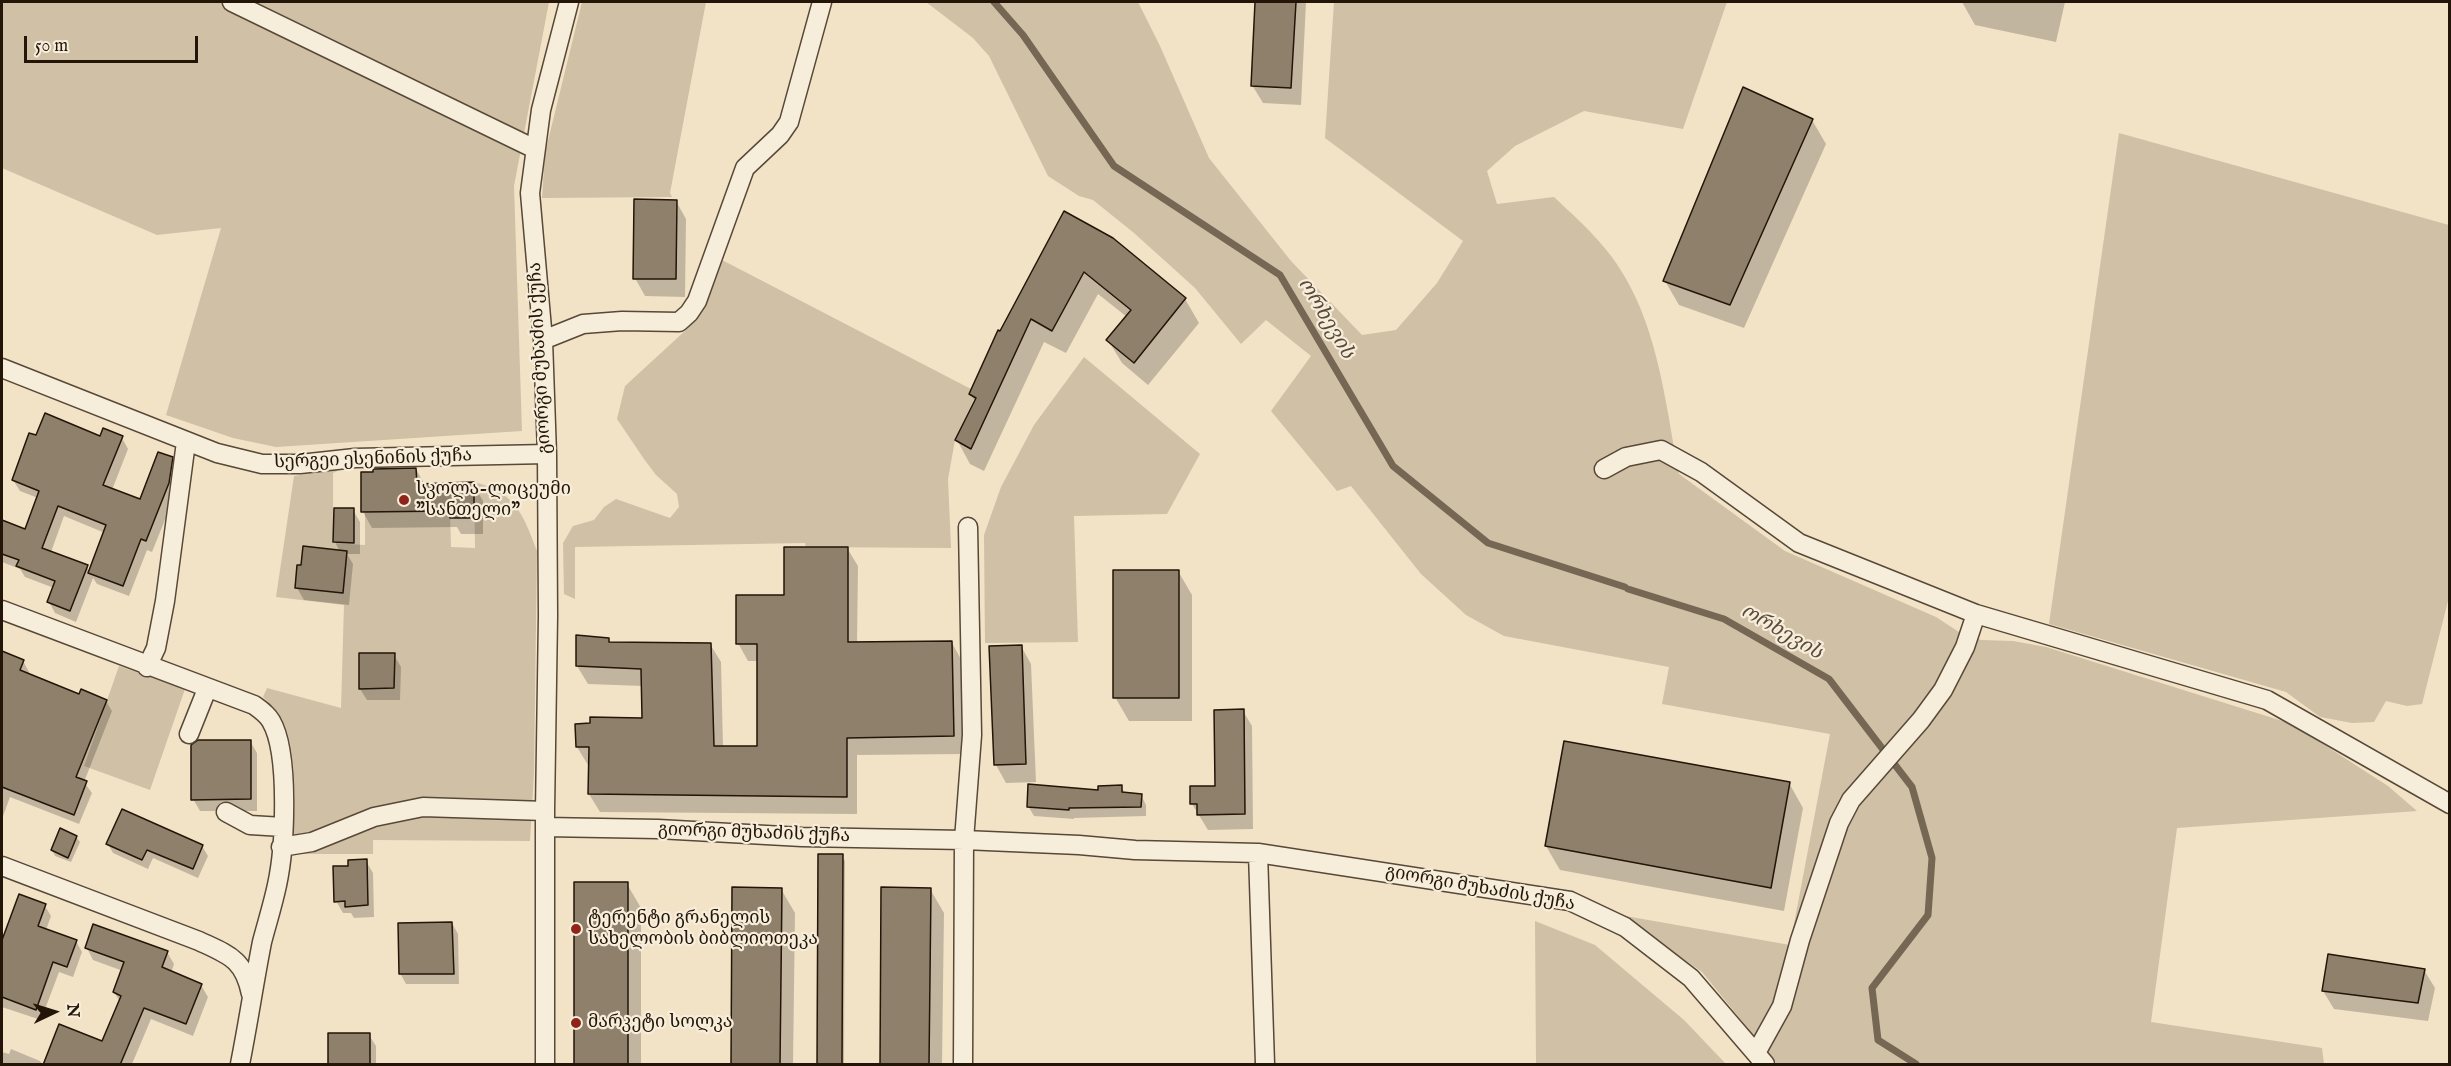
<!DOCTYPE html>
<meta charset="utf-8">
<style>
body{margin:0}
#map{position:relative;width:2451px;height:1066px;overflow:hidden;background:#f2e3c7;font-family:"IM FELL English",serif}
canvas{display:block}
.frame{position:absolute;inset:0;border:3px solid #231507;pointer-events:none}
.north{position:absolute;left:24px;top:982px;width:60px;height:60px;-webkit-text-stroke:4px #f7eddb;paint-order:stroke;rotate:86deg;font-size:16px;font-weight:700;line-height:24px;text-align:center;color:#231507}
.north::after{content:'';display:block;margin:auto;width:21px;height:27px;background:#231507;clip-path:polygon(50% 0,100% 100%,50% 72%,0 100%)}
.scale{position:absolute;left:24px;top:36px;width:174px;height:27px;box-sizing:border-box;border:3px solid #231507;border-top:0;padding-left:8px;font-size:18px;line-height:21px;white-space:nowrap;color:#231507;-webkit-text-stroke:4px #f7eddb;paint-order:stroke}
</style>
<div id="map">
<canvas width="2451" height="1066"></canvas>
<div class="frame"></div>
<div class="north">N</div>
<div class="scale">50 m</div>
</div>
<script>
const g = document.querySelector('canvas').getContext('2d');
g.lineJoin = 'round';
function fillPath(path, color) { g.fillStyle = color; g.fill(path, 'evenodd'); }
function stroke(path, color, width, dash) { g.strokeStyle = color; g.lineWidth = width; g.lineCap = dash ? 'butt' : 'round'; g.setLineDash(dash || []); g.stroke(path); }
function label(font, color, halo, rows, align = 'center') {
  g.font = font + ' "IM FELL English","Noto Serif Georgian",serif'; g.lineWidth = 4.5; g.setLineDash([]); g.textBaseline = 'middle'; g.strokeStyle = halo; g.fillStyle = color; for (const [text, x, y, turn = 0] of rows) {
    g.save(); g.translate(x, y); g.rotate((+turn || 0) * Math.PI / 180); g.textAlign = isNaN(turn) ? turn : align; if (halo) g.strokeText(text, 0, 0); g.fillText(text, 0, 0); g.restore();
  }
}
const green = new Path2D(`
 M2,2H549L514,186L522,431L276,447L233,438L166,415L221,228L157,235L2,168Z
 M582,2H706L670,193L672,197L542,198L545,153Z
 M926,2H1138L1160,46L1209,158L1291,261L1362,335L1396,330L1437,283L1463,241L1325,138L1334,2H1727L1683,129L1584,111L1515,146L1487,171L1497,204L1554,197C1571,213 1588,228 1603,246C1657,309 1664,396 1679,474L1785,551L1936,617L1959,632L1981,640L2013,641L2046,647L2292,724L2388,786L2417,811L2177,828L2151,1022L2322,1048L2324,1064H1777L1702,972L1620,915L1790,945L1830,734L1662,704L1669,667L1504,636L1466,615L1421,574L1351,486L1337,491L1271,411L1311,356L1266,320L1241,344L1195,288L1134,233L1093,200L1079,196L1048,176L989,56L973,38Z
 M2119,133L2449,225L2450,593L2422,704L2407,706L2386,701L2374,722L2352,723L2320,717L2286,692L2049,624Z
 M722,260L971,389L969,394L975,397L955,440L948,479L951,548L806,547L805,543L575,547V599L564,594L563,543L573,526L594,520L604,507L616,499L670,518L679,507L677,494L656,475L644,459L617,419L625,386L686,330L704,306Z
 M1084,357L1200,454L1167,514L1074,516L1078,642L985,643L984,535L1001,487L1034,425Z
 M343,468L333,473V543L365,545V512L450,511L451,547L475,548L474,482C515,492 523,514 537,551L534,773L530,841L373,840V854H291C296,820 299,743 279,714C275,708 268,702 263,697L267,688L341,708L344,605L276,597L294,476Z
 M119,666L185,689L150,790L84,766Z
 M1535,921L1595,945L1684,1020L1726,1064H1536Z`);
const shadow = new Path2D(`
 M1257,2H1306L1301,105L1263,103L1252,85Z
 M1962,2H2065L2056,42L1975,25Z
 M1812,120L1826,144L1744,328L1679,305L1665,281Z
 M676,201L686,219L685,297L645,296L635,278Z
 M1112,239L1185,299L1199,323L1148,385L1122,363L1108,340L1127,317L1098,294L1066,353L1044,342L984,471L970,464L957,440L976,403L971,394L1001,333Z
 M101,438H122L128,449L112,490L140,501L172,459L178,470L175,495L152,552L147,550L129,596L97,584L93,578L76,622L55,613L49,602L54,588L25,577L20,569L2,562V522L25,530L38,498L20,491L13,480ZM64,516L105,533L90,573L87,567L51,552Z
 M416,469L425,485L473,484L483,501V534H461L457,527L372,528L363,512Z
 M353,510L360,522V554H347L353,564L349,605L304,600L297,588L340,552L335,542Z
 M847,548L858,566L857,644L952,643L962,661L963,754L857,755V814L600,812L589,794L590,765H588L577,747L643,720V686L588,684L577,666L608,639L611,644H710L721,662L723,748H758V661H748L738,643L785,596Z
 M1178,571L1192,595V721H1129L1115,697Z
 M1021,646L1031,664L1036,782L1006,783L996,765L991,647Z
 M2,653L23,661L29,672L28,675L80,696L106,701L112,711L84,782L92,793L79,824L10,797L2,819Z
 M394,655L401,667L400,700H367L360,689Z
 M1243,711L1252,726L1253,829L1208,830L1192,804L1217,787Z
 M250,741L257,753V811H200L193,799Z
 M1789,783L1803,808L1784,911L1560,870L1546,846Z
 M1121,787L1126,794L1141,795L1146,805V816L1074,818V819L1034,816L1028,806Z
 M123,811L202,846L208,856L198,878L153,858L148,869L113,853L108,844Z
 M76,837L80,842L71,862L55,856L52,850Z
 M842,856L845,861L844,1064H818Z
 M366,861L373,873L374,917L354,918L351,913H343L336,901L349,867Z
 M627,884L641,908V1064H576Z
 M781,889L795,913L793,1064H732Z
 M930,889L944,913L942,1064H881Z
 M45,906L51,916L46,930L76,941L82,952L73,977L59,972L41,1020L2,1007V940Z
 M452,923L458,934L459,984H406L400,973Z
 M87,948L167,952L174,964L171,973L201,985L208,997L193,1036L151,1019L132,1064H45L103,1043L120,1002L114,992L123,971L93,960Z
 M2424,970L2435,988L2428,1021L2334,1009L2323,991Z
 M369,1035L376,1046V1064H330Z
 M11,1049L40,1061L42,1064H2V1052L9,1054Z`);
const stream = new Path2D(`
 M994,2L1023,35L1114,166L1280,275L1393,466L1488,543L1625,587
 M1628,589L1724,619L1829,679L1885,752
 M1892,761L1912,787L1932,858L1928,915L1872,988L1878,1040L1916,1064`);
const building = new Path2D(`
 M1255,2H1296L1291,88L1251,86Z
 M1743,87L1813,119L1730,305L1663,281Z
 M634,199L677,200L676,279H633Z
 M1064,211L1113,238L1186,298L1134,363L1106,340L1131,310L1084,272L1052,331L1031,319L971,449L955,440L976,398L969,394L998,330L1000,331Z
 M45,413L100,436L103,428L123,436L103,485L140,499L158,452L173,457L169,483L146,541L141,539L123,586L88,573L106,525L58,506L42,548L88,565L70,611L47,602L55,581L16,566L19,560L2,554V520L25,529L39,491L12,480L29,433L36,435Z
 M416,468L417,484L474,482V518H450V511L361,512V472H373V469Z
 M334,508H354V543L333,542Z
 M303,546L347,551L343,593L295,588L297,565H301Z
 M784,547H848V642L952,641L954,736L847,738V797L588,794L589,747H576L575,724L590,723V717L642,718L641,669L576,666V635L609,638V642L711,643L714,746H757V644H736V595H784Z
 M1113,570H1179V698H1113Z
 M1022,645L1026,764L994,765L989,646Z
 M2,651L24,660L20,670L79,694L81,689L107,700L76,777L87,781L74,815L2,787Z
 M359,653H395L394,688L359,689Z
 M1244,709L1245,814L1197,815V804H1190V786H1215L1214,710Z
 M198,740H251V799L191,800V745Z
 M1564,741L1790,782L1771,888L1545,846Z
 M1028,784L1098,790V786L1122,785V792L1142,794L1141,807L1069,808V810L1027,807Z
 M122,809L203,845L193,869L147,850L142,860L106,844Z
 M60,828L77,836L68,858L51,850Z
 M818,854H843L842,1065H817Z
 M367,859L368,905L345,907V901L334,902L333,866H348V860Z
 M574,882H628V1065H574Z
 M732,887L782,888L780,1065H731Z
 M881,887L931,888L929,1065H880Z
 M19,894L46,904L38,926L77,940L67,967L53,962L36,1010L2,997V940Z
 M452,922L454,974H399L398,923Z
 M93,924L168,951L162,967L202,984L186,1024L144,1008L120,1065H43L59,1024L102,1041L121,996L113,992L124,962L85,948Z
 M2328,954L2425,969L2418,1003L2322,991Z
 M328,1033H370V1065H328Z`);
const street = new Path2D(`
 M232,2L535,149
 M543,340L583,324L622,321L679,322L689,313L697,301L745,168L780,135L789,122L822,2
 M2,368L217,453L262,464H300L355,458L547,454
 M1604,469L1626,457L1661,450L1701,472L1799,543L1976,614L2267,700L2450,804
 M2,610L254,705C261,710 267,714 271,721C290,753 285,848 277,885C273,904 267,923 262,942C254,983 248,1024 240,1064
 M147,667L156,648L165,601L186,442
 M189,734L207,689
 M226,812L250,825L283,827
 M545,827L658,829L802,837L964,840L1079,845L1135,850L1258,853L1570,901L1625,927L1691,978L1765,1064
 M281,847L312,842L374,817L423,807L545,811
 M1258,853L1265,1064
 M2,866L199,941C229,955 244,959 251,994
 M1756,1053L1782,1006L1800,940L1839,823L1851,800L1921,720L1943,690L1965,647L1976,614
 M545,1064V811L548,616L547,454L543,340L530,193L541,110L569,2
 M963,1064L964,840L972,735L968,527`);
const markers = [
 [404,500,6,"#8f2418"],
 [576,929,6,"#8f2418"],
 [576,1023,6,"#8f2418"]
];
const streetNames = [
 ["გიორგი მუხაძის ქუჩა",541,358,-93],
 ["სერგეი ესენინის ქუჩა",373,460,-2],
 ["გიორგი მუხაძის ქუჩა",754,834,2],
 ["გიორგი მუხაძის ქუჩა",1480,889,10]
];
const poiNames = [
 ["სკოლა-ლიცეუმი",416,490],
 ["\"სანთელი\"",416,511],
 ["ტერენტი გრანელის",588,919],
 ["სახელობის ბიბლიოთეკა",588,940],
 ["მარკეტი სოლკა",588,1023]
];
const waterNames = [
 ["ორხევის",1325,319,59],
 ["ორხევის",1781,633,30]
];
fillPath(green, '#cfc0a6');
fillPath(shadow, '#0003');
stroke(stream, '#756753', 7);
fillPath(building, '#8f806b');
stroke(building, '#231507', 1.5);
stroke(street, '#574837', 21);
stroke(street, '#f7eddb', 18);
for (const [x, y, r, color] of markers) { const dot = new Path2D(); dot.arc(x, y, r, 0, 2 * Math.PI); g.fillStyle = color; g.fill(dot); stroke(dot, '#f7eddb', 2); }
label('18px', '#231507', '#f7eddb', streetNames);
label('18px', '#231507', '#f7eddb', poiNames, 'left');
label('italic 20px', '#5a4b3a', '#f7eddb', waterNames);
</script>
